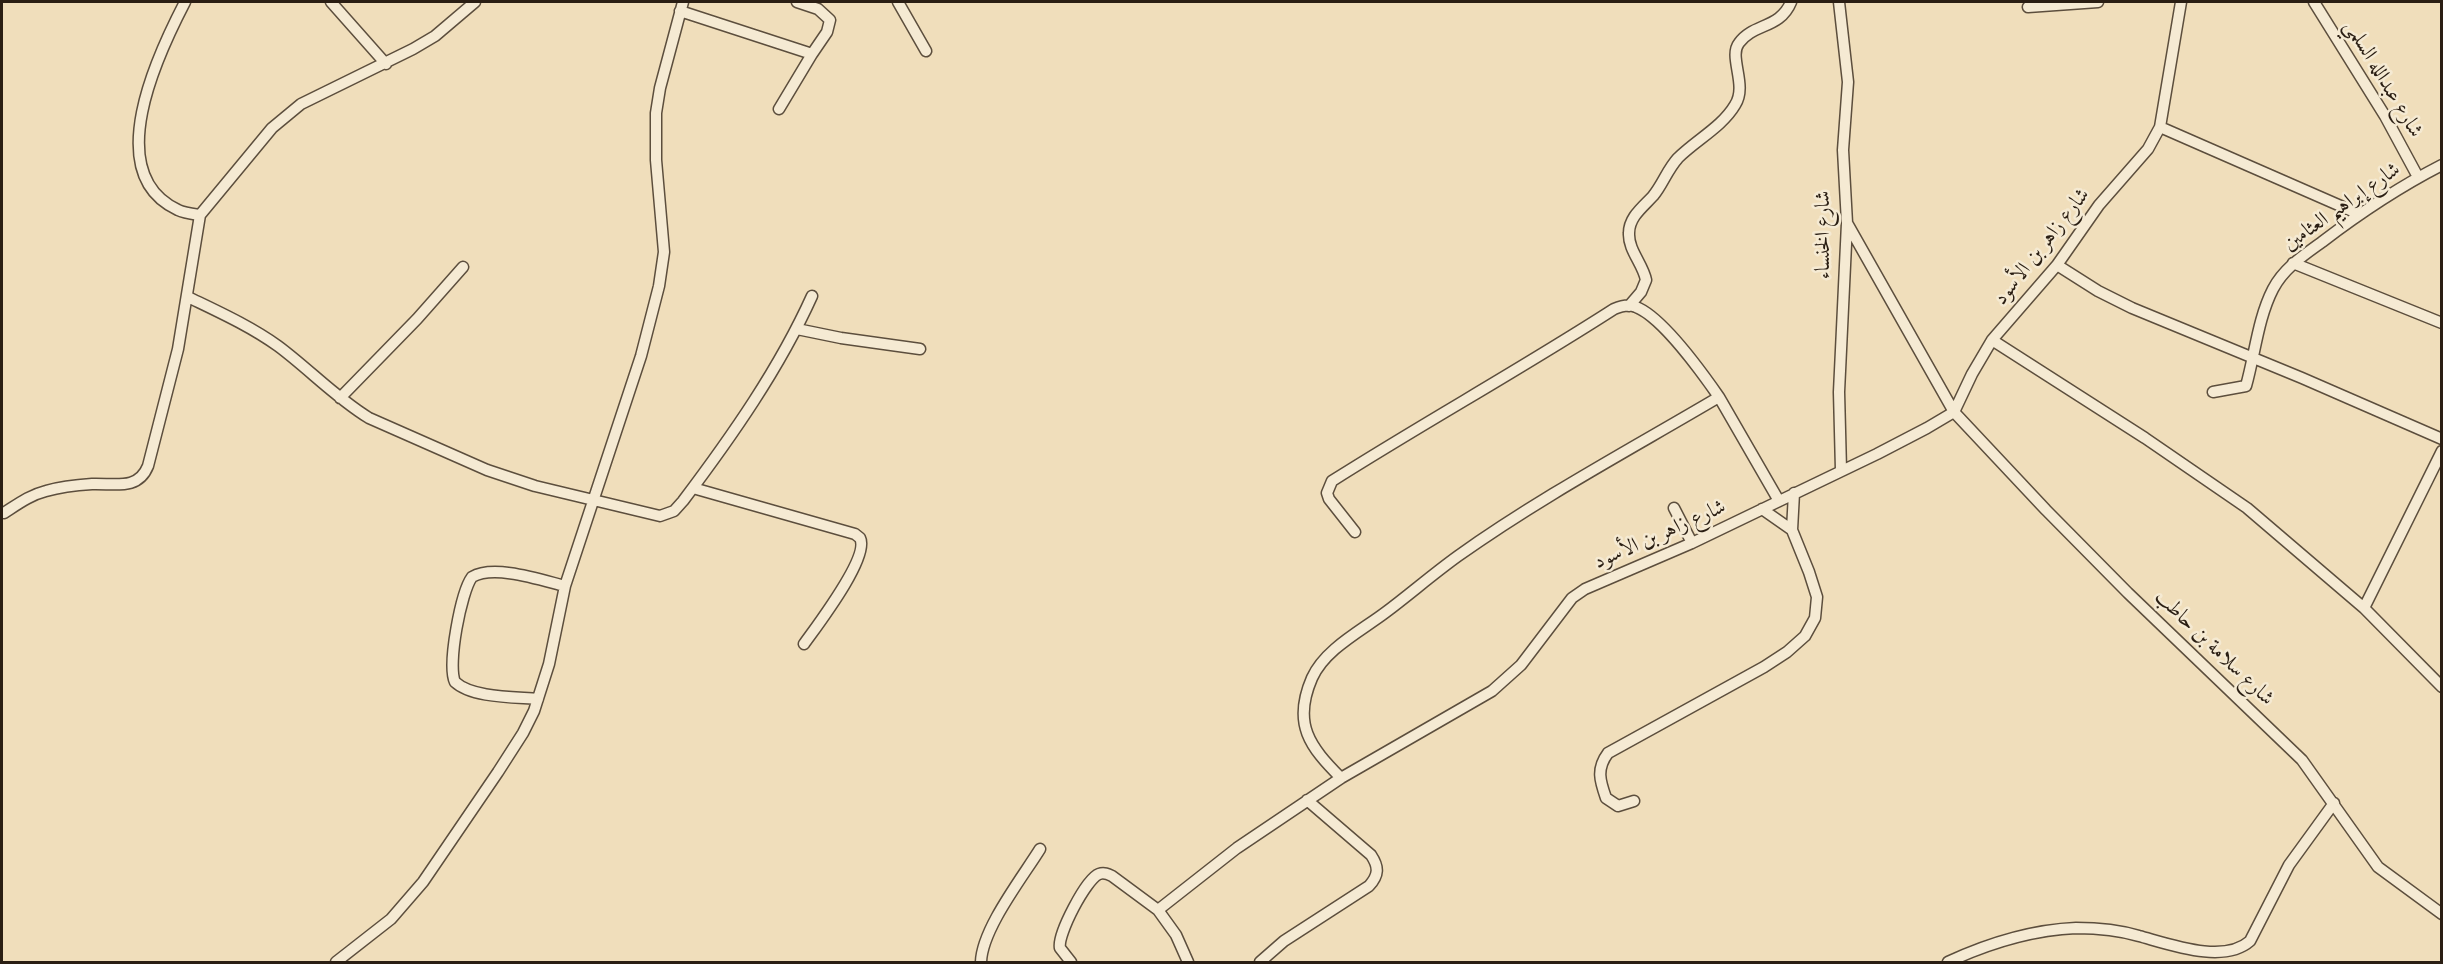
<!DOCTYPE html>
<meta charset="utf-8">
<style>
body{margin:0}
#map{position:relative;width:2443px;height:964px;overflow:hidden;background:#f0debb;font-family:"IM FELL French Canon",serif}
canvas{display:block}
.frame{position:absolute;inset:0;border:3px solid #2a1e13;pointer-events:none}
</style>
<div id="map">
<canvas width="2443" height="964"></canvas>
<div class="frame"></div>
</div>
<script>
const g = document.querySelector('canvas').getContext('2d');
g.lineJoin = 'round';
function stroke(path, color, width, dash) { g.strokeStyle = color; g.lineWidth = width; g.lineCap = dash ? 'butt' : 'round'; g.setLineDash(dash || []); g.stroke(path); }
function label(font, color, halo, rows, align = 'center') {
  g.font = font + ' "IM FELL French Canon",Amiri,serif'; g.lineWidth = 5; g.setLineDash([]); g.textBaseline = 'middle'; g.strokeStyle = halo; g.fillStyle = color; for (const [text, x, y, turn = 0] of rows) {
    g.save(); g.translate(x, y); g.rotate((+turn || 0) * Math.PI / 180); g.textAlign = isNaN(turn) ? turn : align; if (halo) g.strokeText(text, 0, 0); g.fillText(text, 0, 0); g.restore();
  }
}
const minor = new Path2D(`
 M185,2C158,54 100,174 178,210C184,213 193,214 200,215
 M331,2L386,64
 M898,2L926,51
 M1839,2L1848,82L1843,150L1847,223L1839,392L1841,470
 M2314,2L2385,116L2418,177
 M2028,7L2098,2
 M680,11L812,54L827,32L830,20L818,9L797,2
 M779,109L812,54
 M2160,127L2359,214
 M1847,223L1954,412L2046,510L2128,593L2302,760L2378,867L2442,914
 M2293,263L2442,323
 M2057,265L2098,291L2132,308L2302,378L2442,439
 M188,297C219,312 250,326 278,346C309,369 336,398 369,418L487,470L535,486L660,516L674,511L683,501C732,436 779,369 812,296
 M1629,306L1641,292L1646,280C1643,264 1628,250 1629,233C1629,217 1643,207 1653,196C1663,184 1667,170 1678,158C1696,140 1722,127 1735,105C1748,85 1728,57 1739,43C1753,23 1780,29 1791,2
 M797,329L841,338L920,349
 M1992,340L2145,438L2247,508L2364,608L2442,687
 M2213,392L2246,386C2255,354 2258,318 2273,289C2284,268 2304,255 2322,242C2360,213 2399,187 2442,165
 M340,398L417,319L463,267
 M693,488L855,534L860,538C870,557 816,627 804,644
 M1779,501L1719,397C1631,449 1541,497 1458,556C1433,574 1410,594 1386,612C1361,631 1325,649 1312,678C1292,724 1310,747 1341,778L1492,691L1521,665L1572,598L1585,589L1692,543L1877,454L1927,428L1954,412L1972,374L1992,340L2057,265L2099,205L2148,149L2160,127L2181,2
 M1674,508L1692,543
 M4,513C18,504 30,495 46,491C60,487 77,485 92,484C114,483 138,491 148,466L178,349L200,215L272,128L301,104L413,49L435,36L475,2
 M1792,530L1794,493
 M1355,532L1329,499L1327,493L1332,481C1425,422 1521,369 1614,309C1621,306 1629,304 1636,307C1662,317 1703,374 1719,397
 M2364,608L2442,451
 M538,699C515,697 472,698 455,682C447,665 461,592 472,577C494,564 541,580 565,586
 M1634,801L1618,806L1606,798C1600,781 1596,769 1608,753L1764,667L1787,652L1805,636L1815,618L1817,597L1809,572L1792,530L1762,509
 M1158,910L1176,935L1188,962
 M336,962L391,919L423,882L498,772L523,733L534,711L549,664L565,586L641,356L659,286L664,252L656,160V113L660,88L683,2
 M981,962C982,929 1022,878 1040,849
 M1071,962L1060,948C1057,935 1086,879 1099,874C1104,872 1108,874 1112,876L1158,910L1237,848L1341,778
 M1260,962L1284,941L1369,886C1379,875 1379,867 1371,855L1307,800
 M1948,962C1989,943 2030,930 2076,928C2097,928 2119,930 2139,936C2172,945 2224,964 2250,941L2289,865L2334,803`);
const streetNames = [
 ["شارع عبدالله السلمي",2383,79,59],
 ["شارع إبراهيم العثامين",2342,207,-35],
 ["شارع الخنساء",1824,235,-90],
 ["شارع زاهر بن الأسود",2042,247,-52],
 ["شارع زاهر بن الأسود",1660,535,-24],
 ["شارع سلامة بن حاطب",2214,648,44]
];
stroke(minor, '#5c4e3d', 13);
stroke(minor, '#f5ead3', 10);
label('21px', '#2a1e13', '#f5ead3', streetNames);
</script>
